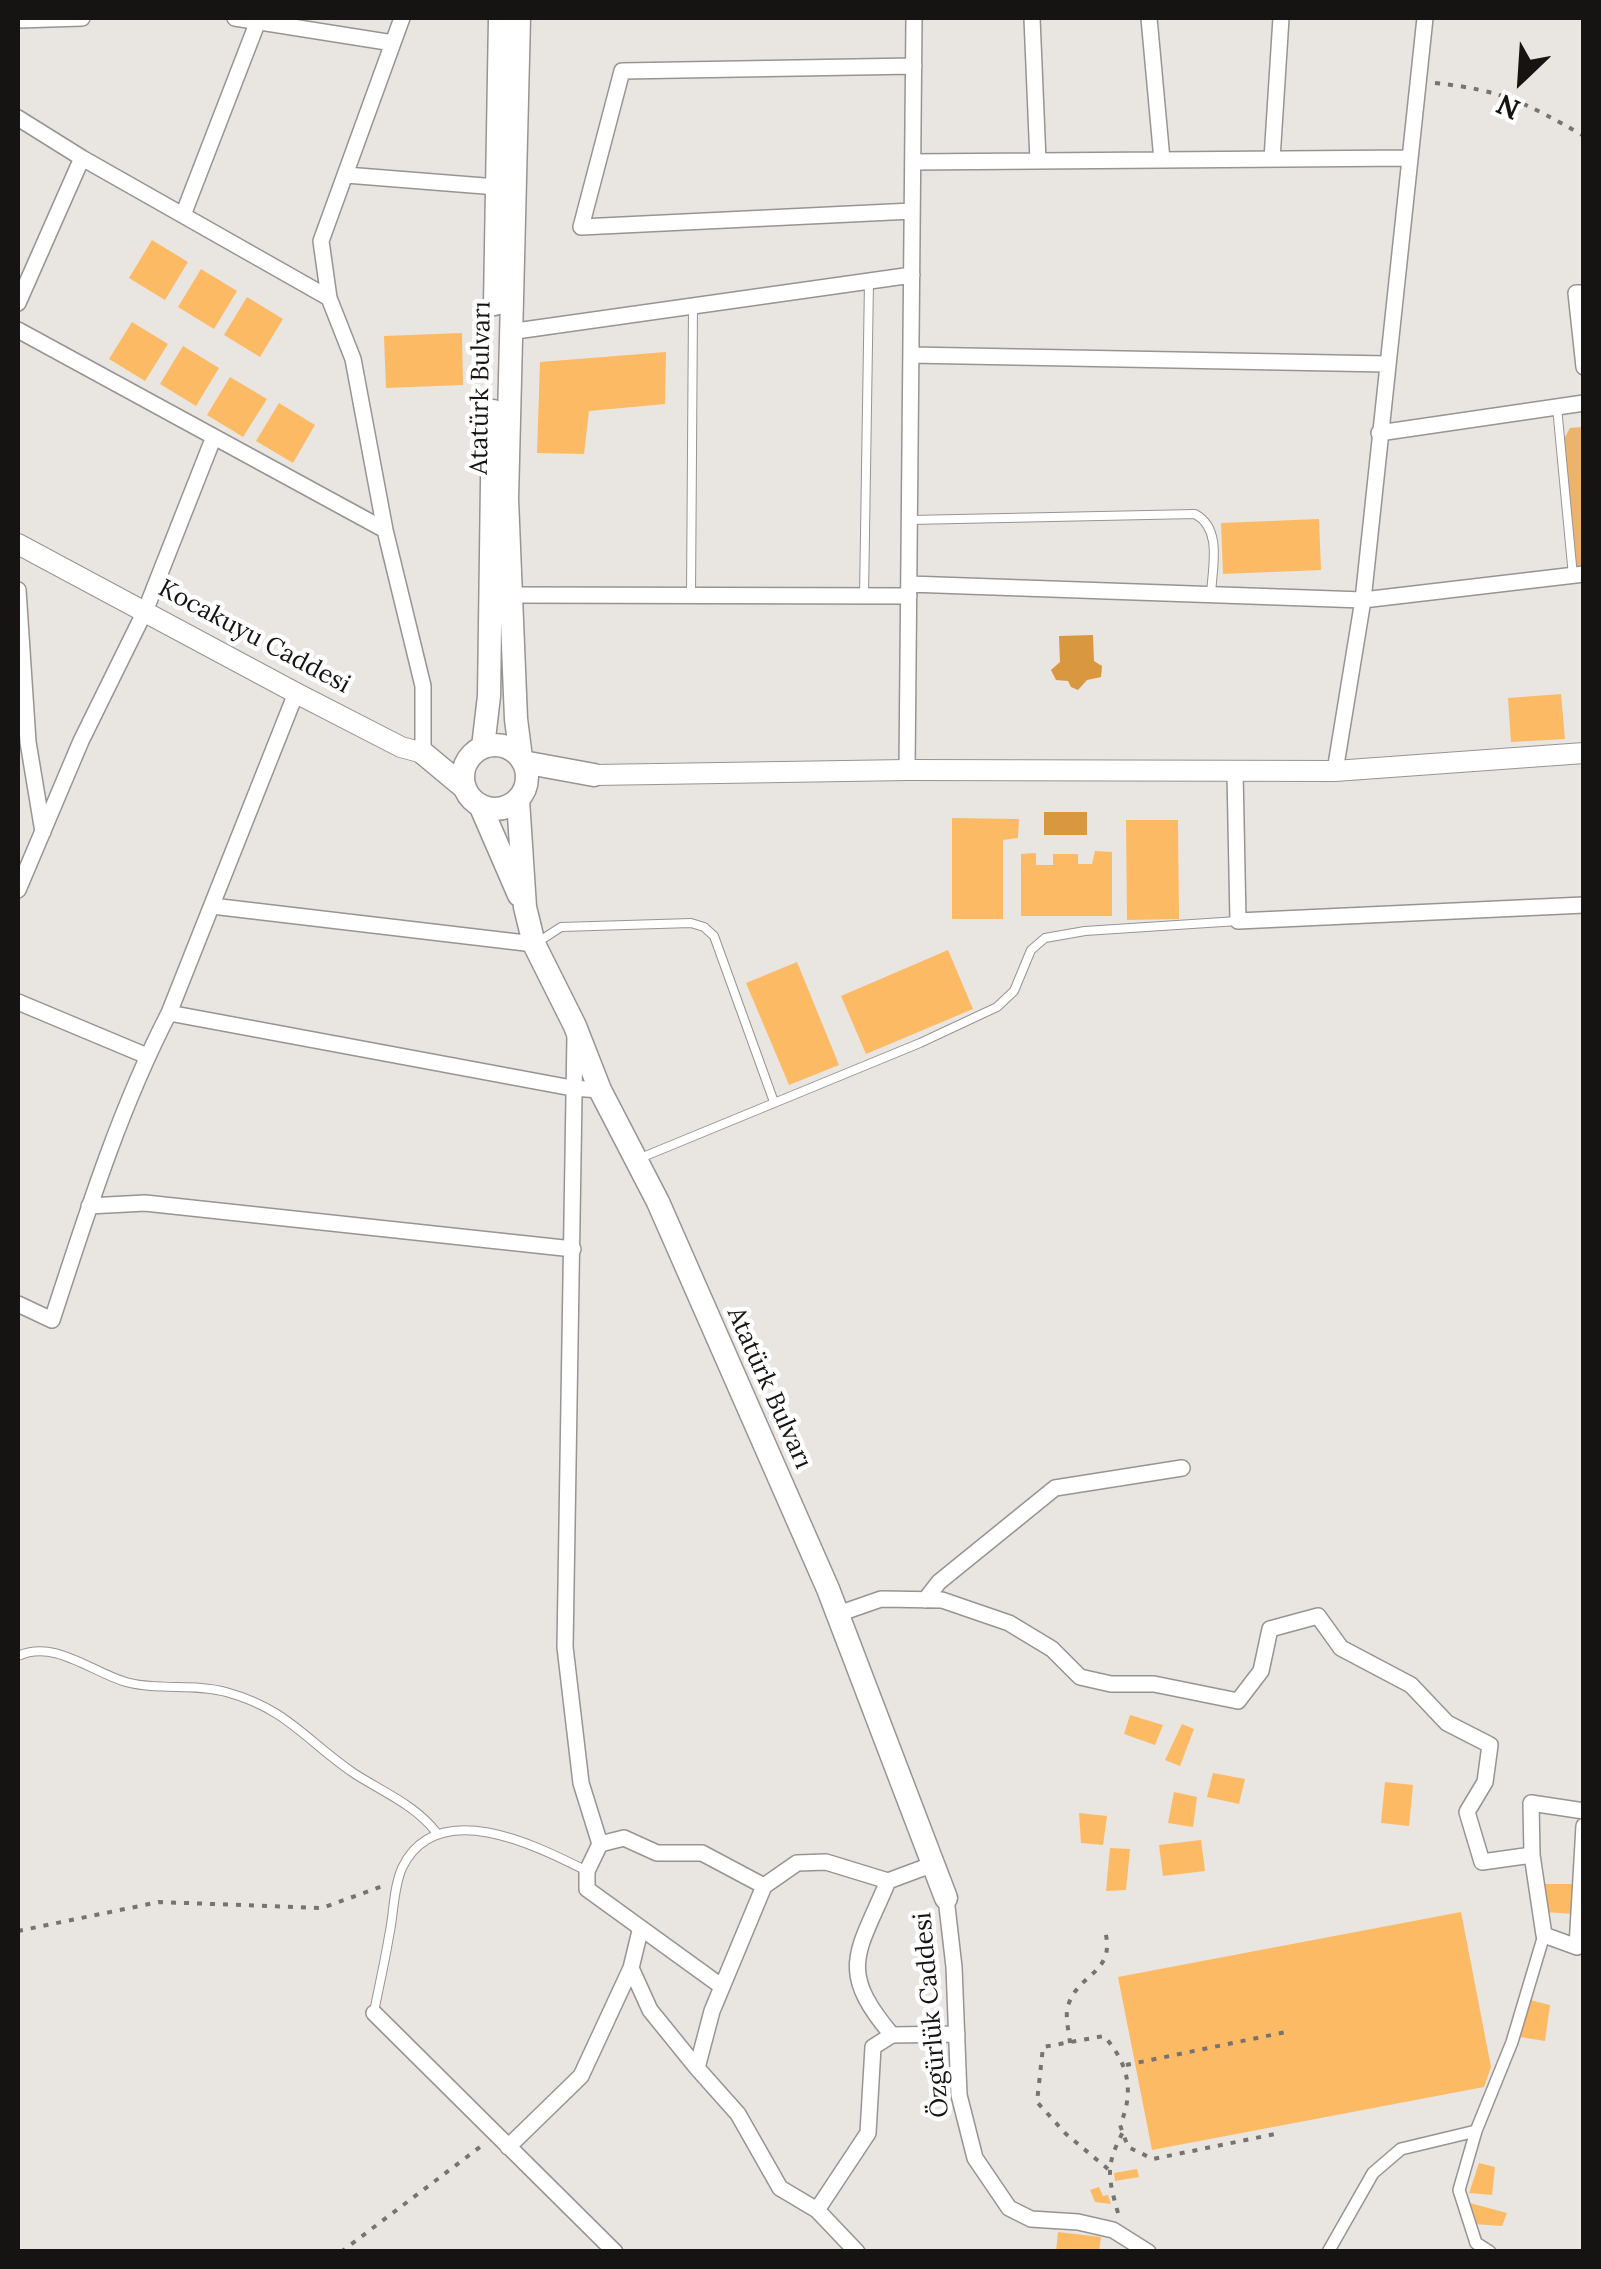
<!DOCTYPE html>
<meta charset="utf-8">
<style>
body{margin:0}
#map{position:relative;width:1601px;height:2269px;overflow:hidden;background:#e9e5e1;font-family:Lora,serif}
canvas{display:block}
.frame{position:absolute;inset:0;border:20px solid #161413;pointer-events:none}
.north{position:absolute;left:1471px;top:30px;width:100px;height:100px;-webkit-text-stroke:8px #fff;paint-order:stroke;rotate:205deg;font-size:28px;font-weight:700;line-height:40px;text-align:center;color:#161413}
.north::after{content:'';display:block;margin:auto;width:35px;height:45px;background:#161413;clip-path:polygon(50% 0,100% 100%,50% 72%,0 100%)}
</style>
<div id="map">
<canvas width="1601" height="2269"></canvas>
<div class="frame"></div>
<div class="north">N</div>
</div>
<script>
const g = document.querySelector('canvas').getContext('2d');
g.lineJoin = 'round';
function fillPath(path, color) { g.fillStyle = color; g.fill(path, 'evenodd'); }
function stroke(path, color, width, dash) { g.strokeStyle = color; g.lineWidth = width; g.lineCap = dash ? 'butt' : 'round'; g.setLineDash(dash || []); g.stroke(path); }
function label(font, color, halo, rows, align = 'center') {
  g.font = font + ' Lora,serif'; g.lineWidth = 9; g.setLineDash([]); g.textBaseline = 'middle'; g.strokeStyle = halo; g.fillStyle = color; for (const [text, x, y, turn = 0] of rows) {
    g.save(); g.translate(x, y); g.rotate((+turn || 0) * Math.PI / 180); g.textAlign = isNaN(turn) ? turn : align; if (halo) g.strokeText(text, 0, 0); g.fillText(text, 0, 0); g.restore();
  }
}
const green = new Path2D(`
 M1583,427V565L1576,566L1564,439L1570,428Z`);
const water = new Path2D(`
 M1093,635L1094,661L1102,666L1101,677L1087,680L1078,690L1071,687L1068,681L1056,680L1051,670L1060,662L1059,636Z
 M1044,812H1087V835H1044Z`);
const building = new Path2D(`
 M152,240L188,262L165,300L129,278Z
 M201,269L237,291L214,329L178,307Z
 M247,297L283,319L260,357L224,335Z
 M132,322L168,344L145,381L109,359Z
 M462,333L463,385L386,388L384,336Z
 M183,346L219,368L196,406L160,384Z
 M666,352L665,404L589,411L584,454L537,453L540,362Z
 M230,377L267,399L243,437L207,415Z
 M279,403L315,425L293,463L256,441Z
 M1319,519L1321,570L1223,574L1221,523Z
 M1561,694L1565,739L1511,742L1508,698Z
 M952,818L1019,819L1018,838L1003,840V919H952Z
 M1126,820H1178L1179,919L1127,920Z
 M1095,851L1112,852V916H1021V854L1036,853V865H1053V854H1078V864H1092Z
 M948,950L973,1009L866,1054L841,996Z
 M797,962L839,1065L789,1085L746,983Z
 M1130,1715L1163,1725L1155,1745L1124,1734Z
 M1182,1724L1194,1729L1180,1766L1165,1760Z
 M1213,1773L1245,1779L1239,1804L1207,1797Z
 M1385,1782L1413,1785L1409,1826L1381,1823Z
 M1174,1792L1197,1797L1193,1827L1168,1823Z
 M1079,1813L1107,1816L1103,1845L1081,1843Z
 M1201,1840L1205,1871L1163,1876L1159,1845Z
 M1110,1848L1130,1849L1126,1890L1106,1891Z
 M1543,1884H1573V1914L1545,1912Z
 M1461,1912L1491,2067L1484,2087L1152,2150L1118,1977Z
 M1530,2000L1550,2005L1545,2041L1520,2037Z
 M1479,2163L1495,2167L1492,2195L1469,2193Z
 M1137,2169L1139,2177L1115,2181L1114,2173Z
 M1099,2187L1103,2196L1108,2195L1111,2204L1095,2202L1090,2190Z
 M1466,2202L1507,2213L1502,2226L1474,2224Z
 M1058,2232L1101,2237L1099,2252H1056Z`);
const path = new Path2D(`
 M1435,83C1502,90 1526,103 1584,136
 M18,1931L159,1902L322,1908L383,1886
 M1070,2043C1069,2033 1066,2021 1067,2011C1073,1973 1117,1976 1105,1931
 M1126,2065L1291,2031
 M1108,2169L1066,2134L1037,2102L1043,2047L1104,2036C1128,2063 1135,2091 1120,2125L1128,2147L1153,2159L1275,2134
 M1118,2213C1108,2177 1105,2166 1123,2132
 M341,2252L484,2144`);
const service = new Path2D(`
 M1557,407L1573,576
 M910,520L1195,514C1223,529 1212,568 1211,595
 M691,595L693,306
 M864,596L869,281
 M538,942L561,927L691,923L704,927L714,936L774,1102
 M638,1159L920,1043L997,1007L1014,991L1031,950L1045,938L1085,931L1238,921
 M18,1656C55,1639 91,1672 126,1682C159,1691 193,1683 226,1692C288,1709 306,1741 355,1774C383,1792 415,1805 436,1832
 M374,2012C379,1986 385,1961 389,1936C394,1914 393,1889 402,1868C437,1795 537,1846 587,1871`);
const pedestrian = new Path2D(`
 M1328,2252L1373,2173L1401,2149L1476,2131
 M1490,2252L1476,2243L1459,2190L1476,2131L1512,2042L1544,1935`);
const minor = new Path2D(`
 M235,18L393,43
 M402,18L321,241L329,298L353,359L385,530L423,686V753
 M1032,18L1038,161
 M1149,18L1162,160
 M18,20L82,18
 M18,118L82,158L329,298
 M1272,159L1281,18
 M913,162L1409,158
 M346,175L497,187
 M912,211L581,227L622,71L914,66
 M183,215L258,21
 M1584,293H1576L1584,367
 M18,303L82,158
 M18,330L385,530
 M509,332L912,275
 M911,355L1387,364
 M1379,433L1584,403
 M909,584L1363,600L1584,574
 M18,590L28,742L43,832
 M510,595L909,596
 M907,770L914,18
 M1335,771L1363,600L1425,18
 M1235,772L1238,921L1584,905
 M18,890L81,741L146,609L213,439
 M212,906L534,944
 M18,1002L147,1056
 M169,1013L572,1088L600,1090
 M575,1035L565,1647L581,1783L600,1844L587,1871V1889L721,1986
 M89,1206L145,1203L573,1249
 M18,1304L52,1320C86,1216 119,1110 169,1013L296,693
 M925,1600L939,1582L1055,1488L1182,1468
 M838,1614L881,1599L942,1600L1009,1623L1052,1649L1080,1677L1111,1684H1154L1238,1701L1261,1671L1270,1629L1318,1616L1341,1648L1411,1685L1447,1723L1490,1745L1485,1782L1467,1812L1482,1862L1532,1855
 M1584,1811L1531,1803L1532,1855L1544,1935L1577,1947L1584,1826
 M600,1844L624,1838L657,1853H702L764,1886
 M888,1881C858,1953 836,1969 892,2035
 M946,1898L954,1967L959,2095L975,2158L1009,2208L1031,2219L1078,2222L1113,2230L1148,2252
 M631,1968L650,2010L697,2068
 M374,2013L615,2252
 M508,2147L581,2076L631,1968L640,1931
 M817,2210L780,2188L738,2114L697,2068L712,2011L764,1886L797,1863L826,1862L888,1881L931,1865
 M857,2252L817,2210L868,2133L873,2047L892,2035L957,2034`);
const tertiary = new Path2D(`
 M18,544L296,693L401,747L423,753
 M594,775L907,770L1335,771L1584,753`);
const secondary = new Path2D(`
 M519,18L507,499L516,719L521,758
 M495,304L500,18
 M463 777a32 32 0 1 1 64 0a32 32 0 1 1-64 0Z
 M483,747L489,696L493,411
 M423,753L465,788
 M523,762L594,775
 M518,800L525,907L534,944L575,1026L600,1090L658,1202L828,1589L946,1898
 M480,805L519,895`);
const streetNames = [
 ["Atatürk Bulvarı",481,388,-89],
 ["Kocakuyu Caddesi",254,637,28],
 ["Atatürk Bulvarı",769,1388,66],
 ["Özgürlük Caddesi",932,2015,-95]
];
fillPath(green, '#ecb36d');
fillPath(water, '#d99740');
fillPath(building, '#fdba65');
stroke(service, '#989490', 10);
stroke(pedestrian, '#989490', 14);
stroke(minor, '#989490', 18);
stroke(tertiary, '#989490', 22);
stroke(secondary, '#989490', 25);
stroke(path, '#767371', 4, [5, 8]);
stroke(service, '#fff', 8);
stroke(pedestrian, '#fff', 11);
stroke(minor, '#fff', 15);
stroke(tertiary, '#fff', 20);
stroke(secondary, '#fff', 22);
label('25px', '#161413', '#fff', streetNames);
</script>
